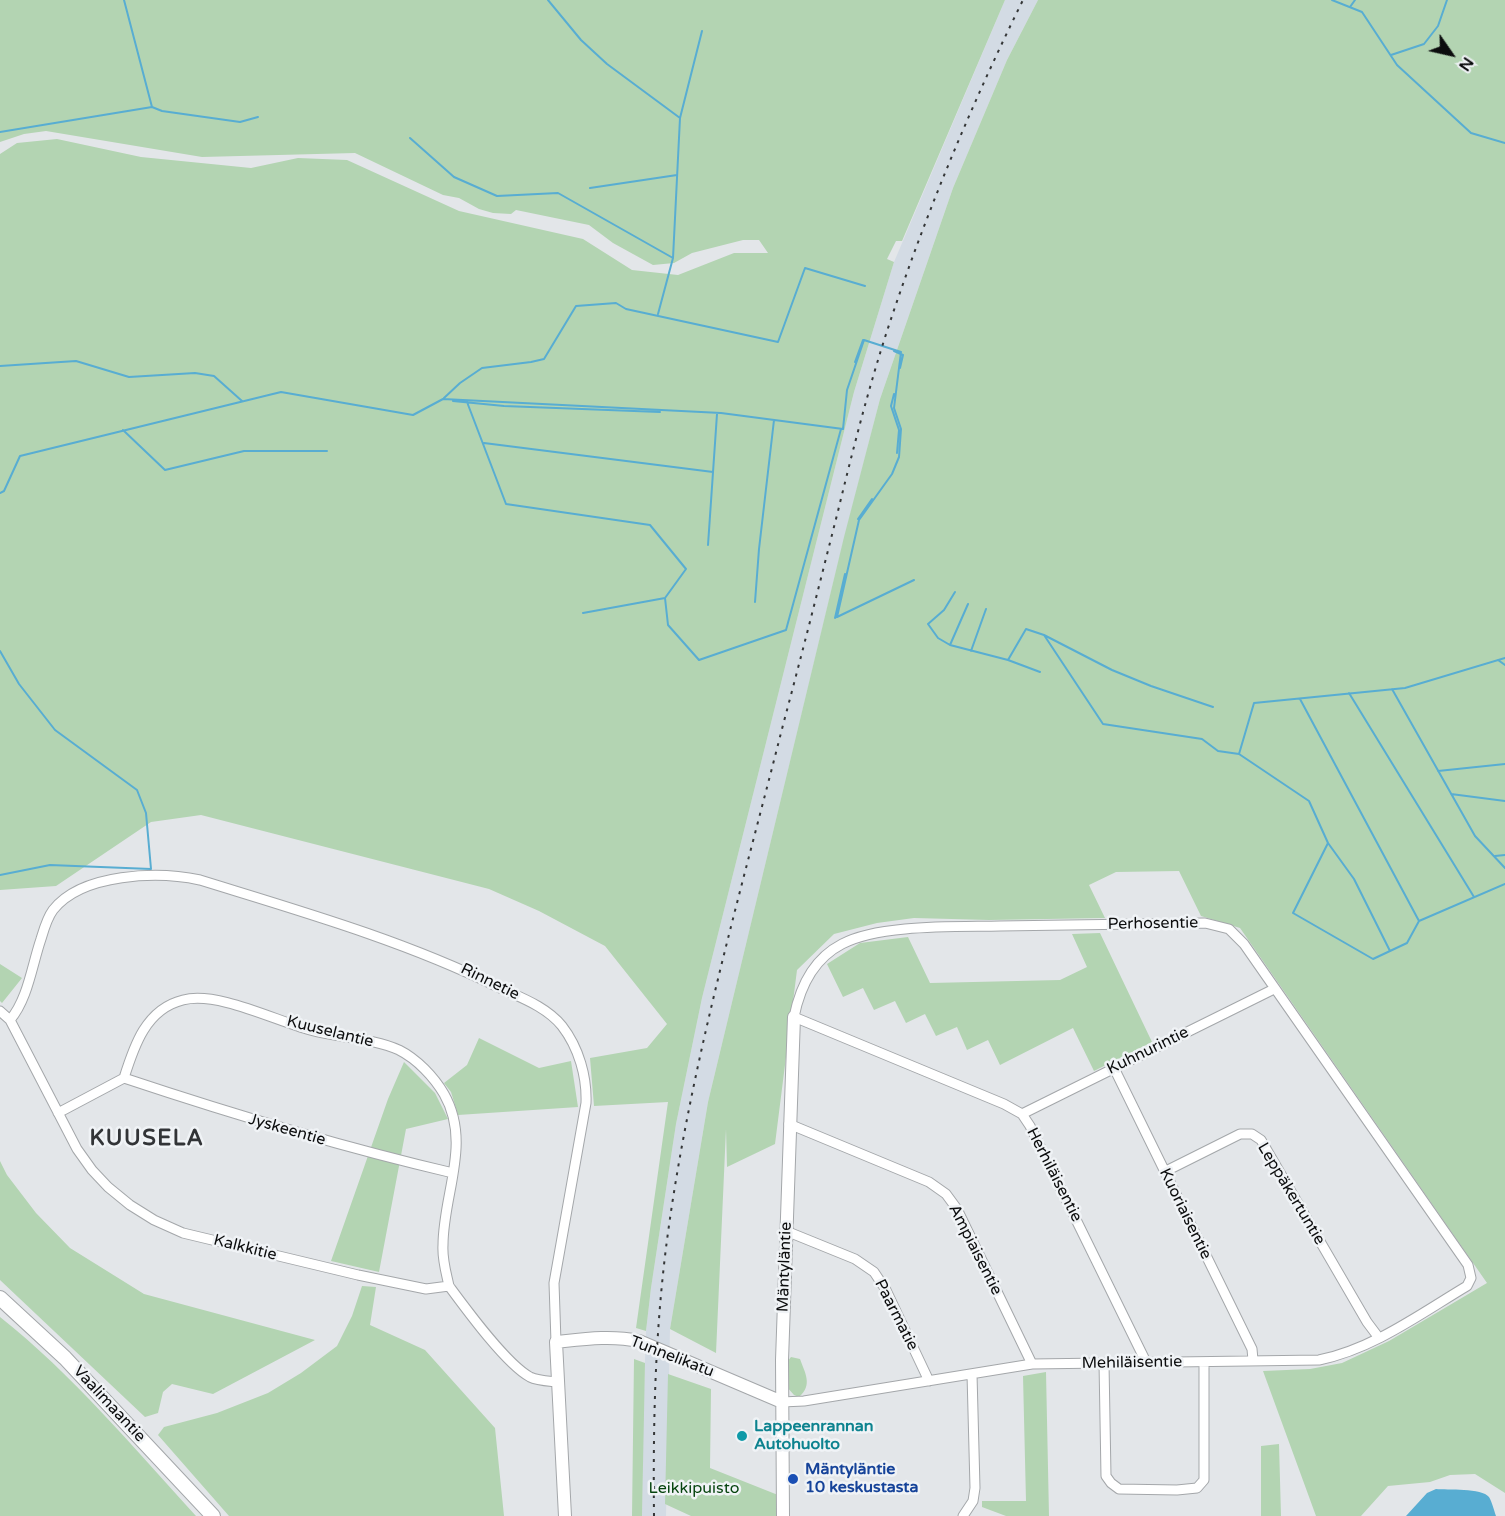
<!DOCTYPE html>
<meta charset="utf-8">
<style>
body{margin:0}
#map{position:relative;width:1505px;height:1516px;overflow:hidden;background:#e3e6e9;font-family:"Varela Round",sans-serif}
canvas{display:block}
.north{position:absolute;left:1421px;top:24px;width:60px;height:60px;-webkit-text-stroke:4px #f0f3f6;paint-order:stroke;rotate:124deg;font-size:16px;font-weight:700;line-height:24px;text-align:center;color:#0c0d0e}
.north::after{content:'';display:block;margin:auto;width:21px;height:27px;background:#0c0d0e;clip-path:polygon(50% 0,100% 100%,50% 72%,0 100%)}
</style>
<div id="map">
<canvas width="1505" height="1516"></canvas>
<div class="north">N</div>
</div>
<script>
const g = document.querySelector('canvas').getContext('2d');
g.lineJoin = 'round';
function fillPath(path, color) { g.fillStyle = color; g.fill(path, 'evenodd'); }
function stroke(path, color, width, dash) { g.strokeStyle = color; g.lineWidth = width; g.lineCap = dash ? 'butt' : 'round'; g.setLineDash(dash || []); g.stroke(path); }
function label(font, color, halo, rows, align = 'center') {
  g.font = font + ' "Varela Round",sans-serif'; g.lineWidth = 5; g.setLineDash([]); g.textBaseline = 'middle'; g.strokeStyle = halo; g.fillStyle = color; for (const [text, x, y, turn = 0] of rows) {
    g.save(); g.translate(x, y); g.rotate((+turn || 0) * Math.PI / 180); g.textAlign = isNaN(turn) ? turn : align; if (halo) g.strokeText(text, 0, 0); g.fillText(text, 0, 0); g.restore();
  }
}
const built = new Path2D(`
 M1005,0H1038L1007,60L953,188L880,399L838,563L708,1102L670,1329L666,1516H642L643,1421L646,1331L651,1288L676,1124L702,998L854,392L894,262Z`);
const green = new Path2D(`
 M0,0H1005L902,241H896L887,259L894,262L854,392L702,998L676,1124L651,1288L646,1331L636,1328L668,1102L594,1106L590,1058L647,1048L667,1024L605,946L539,911L489,889L201,815L151,822L56,886L0,890V154L17,143L57,139L141,157L251,168L298,158L347,160L459,211L583,239L632,270L678,275L734,253H768L759,240H743L692,253L674,263L653,265L613,243L589,225L516,210L511,214L493,213L479,209L459,198L443,195L355,153L202,157L46,131L24,134L0,142Z
 M1038,0H1505V1493L1475,1474L1450,1475L1430,1482L1388,1486L1361,1516H1316L1263,1371L1310,1369L1342,1363L1389,1341L1487,1283L1240,928L1201,916L1179,871L1116,872L1089,885L1105,918L989,920L914,918L877,923L834,934L797,970L775,1144L727,1167L726,1129L716,1353L670,1329L708,1102L844,537L880,399L953,188L1007,60Z
 M1100,933L1152,1042L1094,1071L1073,1028L1000,1065L988,1040L967,1050L957,1027L936,1036L925,1014L906,1023L895,1001L874,1010L863,988L843,997L827,964L860,943L908,937L930,983L1060,980L1087,967L1072,934Z
 M0,964L22,978L2,1003L0,1001Z
 M479,1038L539,1068L571,1061L578,1107L458,1115L451,1092L444,1083L467,1065Z
 M404,1062L435,1093L448,1119L406,1129L379,1272L331,1261L388,1099Z
 M0,1161L7,1175L36,1213L70,1248L144,1294L315,1340L213,1394L172,1384L163,1392L158,1413L145,1417L0,1280Z
 M362,1286L376,1287L370,1325L425,1350L495,1428L504,1516H229L158,1435L164,1427L217,1413L268,1393L301,1373L337,1346L352,1316Z
 M0,1317C73,1375 133,1447 196,1516H0Z
 M791,1357L800,1359C805,1373 813,1385 799,1397L794,1395L786,1386L787,1362Z
 M634,1359L645,1363L642,1516H632Z
 M1046,1372L1049,1516H1006L982,1507V1501H1026L1023,1376Z
 M668,1374L711,1389L710,1468L778,1495V1516H691L665,1504Z
 M1279,1444L1281,1516H1261V1446Z`);
const water = new Path2D(`
 M1436,1489C1447,1490 1482,1488 1489,1497C1492,1502 1494,1510 1496,1516H1406L1427,1493Z`);
const stream = new Path2D(`
 M124,0L152,107
 M548,0L581,40L607,64L680,118
 M1332,0L1362,12L1397,65L1471,133L1505,143
 M1350,7L1355,0
 M1391,55L1424,44L1438,26L1447,0
 M0,132L152,107L162,111L240,122L258,117
 M410,138L454,177L497,196L558,193L673,258
 M590,188L677,175
 M658,314L673,258L680,118L702,31
 M894,351L903,355L900,368
 M855,362L863,340
 M0,366L76,361L129,377L195,373L214,376L242,401
 M894,394L891,406L899,430L897,453
 M444,398L460,383L482,368L531,362L544,359L576,306L616,303L626,309L778,342L805,268L865,286
 M453,401L504,406L660,412
 M467,402L506,504L650,525L686,569L665,598L583,613
 M123,430L165,470L244,451H327
 M484,443L713,472
 M0,493L4,491L20,456L281,392L413,415L443,399L721,413L843,429L847,390L864,340L901,352L894,408L901,429L899,457L892,474L859,520L837,617L914,580
 M858,519L872,499
 M708,545L717,414
 M955,592L944,610L928,624L938,638L950,645L1008,660L1040,672
 M665,598L668,625L699,660L786,630L841,429
 M755,602L759,549L774,420
 M838,616L835,618L845,574
 M1044,635L1103,724L1202,739L1218,751L1239,754L1309,801L1328,843L1354,879L1390,951
 M950,645L968,604
 M0,651L19,684L55,730L137,790L146,813L151,869L50,865L0,875
 M971,651L986,609
 M1008,660L1026,629L1044,635L1112,670L1151,686L1213,707
 M1498,660L1505,665
 M1392,689L1475,836L1505,868
 M1349,693L1474,897
 M1300,699L1419,921
 M1239,754L1254,703L1405,688L1505,658
 M1438,771L1505,764
 M1451,794L1505,801
 M1328,843L1293,913L1373,959L1407,943L1419,921L1505,884
 M1495,856L1505,855`);
const minor = new Path2D(`
 M0,1011L10,1020L77,1149L92,1170L108,1187L130,1205L154,1220L183,1233L358,1275L426,1289L449,1286C466,1309 506,1364 530,1377C538,1381 549,1381 558,1382
 M10,1020C28,999 32,965 41,939C44,929 47,918 53,910C82,873 158,871 200,880C300,911 402,940 496,986C519,997 546,1006 562,1026C579,1048 587,1077 586,1103L554,1283L556,1342
 M1114,1068L1252,1349L1253,1360
 M124,1078C232,1114 342,1147 453,1173
 M58,1113L124,1078C134,1046 146,1009 183,1000C218,991 276,1021 310,1030C339,1038 372,1038 399,1050C417,1059 434,1077 444,1094C472,1143 443,1194 443,1245C442,1259 446,1272 449,1286
 M1022,1114L1274,989
 M789,1124L929,1182L946,1194L957,1209L1032,1364
 M1164,1172L1240,1134H1252L1261,1140L1367,1322L1379,1338
 M786,1231L855,1259L874,1272L886,1290L929,1381
 M1104,1363L1106,1476L1111,1483L1119,1489L1177,1490L1197,1488L1204,1480V1362
 M782,1402L804,1401L1032,1364L1319,1360C1373,1349 1420,1314 1467,1286L1471,1278L1468,1265L1244,944L1229,929L1205,923C1136,924 1068,925 1000,926C957,927 879,924 842,944C813,959 800,987 794,1017L1004,1104L1022,1114L1030,1126L1146,1362
 M963,1516L973,1501L975,1488L972,1374`);
const tertiary = new Path2D(`
 M565,1516L556,1342C584,1339 611,1335 639,1341L782,1402
 M783,1516L782,1360L794,1017`);
const secondary = new Path2D(`
 M0,1298L65,1358L213,1516`);
const rail = new Path2D(`
 M654,1516C653,1424 655,1332 667,1240C690,1066 740,895 783,725C802,654 820,582 838,511C854,445 871,378 893,313C929,206 973,101 1023,0`);
const markers = [
 [742,1436,6,"#0f9aa8"],
 [793,1479,6,"#1a4fb4"]
];
const streetNames = [
 ["Perhosentie",1153,924,-1],
 ["Rinnetie",490,982,26],
 ["Kuuselantie",330,1032,14],
 ["Kuhnurintie",1148,1051,-26],
 ["Jyskeentie",287,1130,16],
 ["Herhiläisentie",1054,1175,63],
 ["Leppäkertuntie",1291,1194,59],
 ["Kuoriaisentie",1185,1214,64],
 ["Kalkkitie",245,1248,14],
 ["Ampiaisentie",975,1250,63],
 ["Mäntyläntie",785,1267,-88],
 ["Paarmatie",896,1315,63],
 ["Tunnelikatu",672,1357,21],
 ["Mehiläisentie",1132,1363,-1],
 ["Vaalimaantie",109,1404,47]
];
const cultureNames = [
 ["Lappeenrannan",754,1427],
 ["Autohuolto",754,1445]
];
const transitNames = [
 ["Mäntyläntie",805,1470],
 ["10 keskustasta",805,1488]
];
const parkNames = [
 ["Leikkipuisto",694,1489]
];
const districtNames = [
 ["KUUSELA",147,1139]
];
fillPath(built, '#d3dbe4');
fillPath(green, '#b3d4b2');
fillPath(water, '#58add2');
stroke(stream, '#58add2', 2);
stroke(minor, '#a4a7aa', 11);
stroke(tertiary, '#a4a7aa', 14);
stroke(secondary, '#a4a7aa', 16);
stroke(minor, '#fff', 9);
stroke(tertiary, '#fff', 12);
stroke(secondary, '#fff', 14);
stroke(rail, '#343637', 2, [3, 6]);
for (const [x, y, r, color] of markers) { const dot = new Path2D(); dot.arc(x, y, r, 0, 2 * Math.PI); g.fillStyle = color; g.fill(dot); stroke(dot, '#f0f3f6', 2); }
label('16px', '#0c0d0e', '#f0f3f6', streetNames);
label('bold 16px', '#0d838f', '#f0f3f6', cultureNames, 'left');
label('bold 16px', '#164399', '#f0f3f6', transitNames, 'left');
label('16px', '#06440e', '#f0f3f6', parkNames);
g.letterSpacing = '1.5px';
label('bold 22px', '#323437', '#f0f3f6', districtNames);
g.letterSpacing = '0px';
</script>
